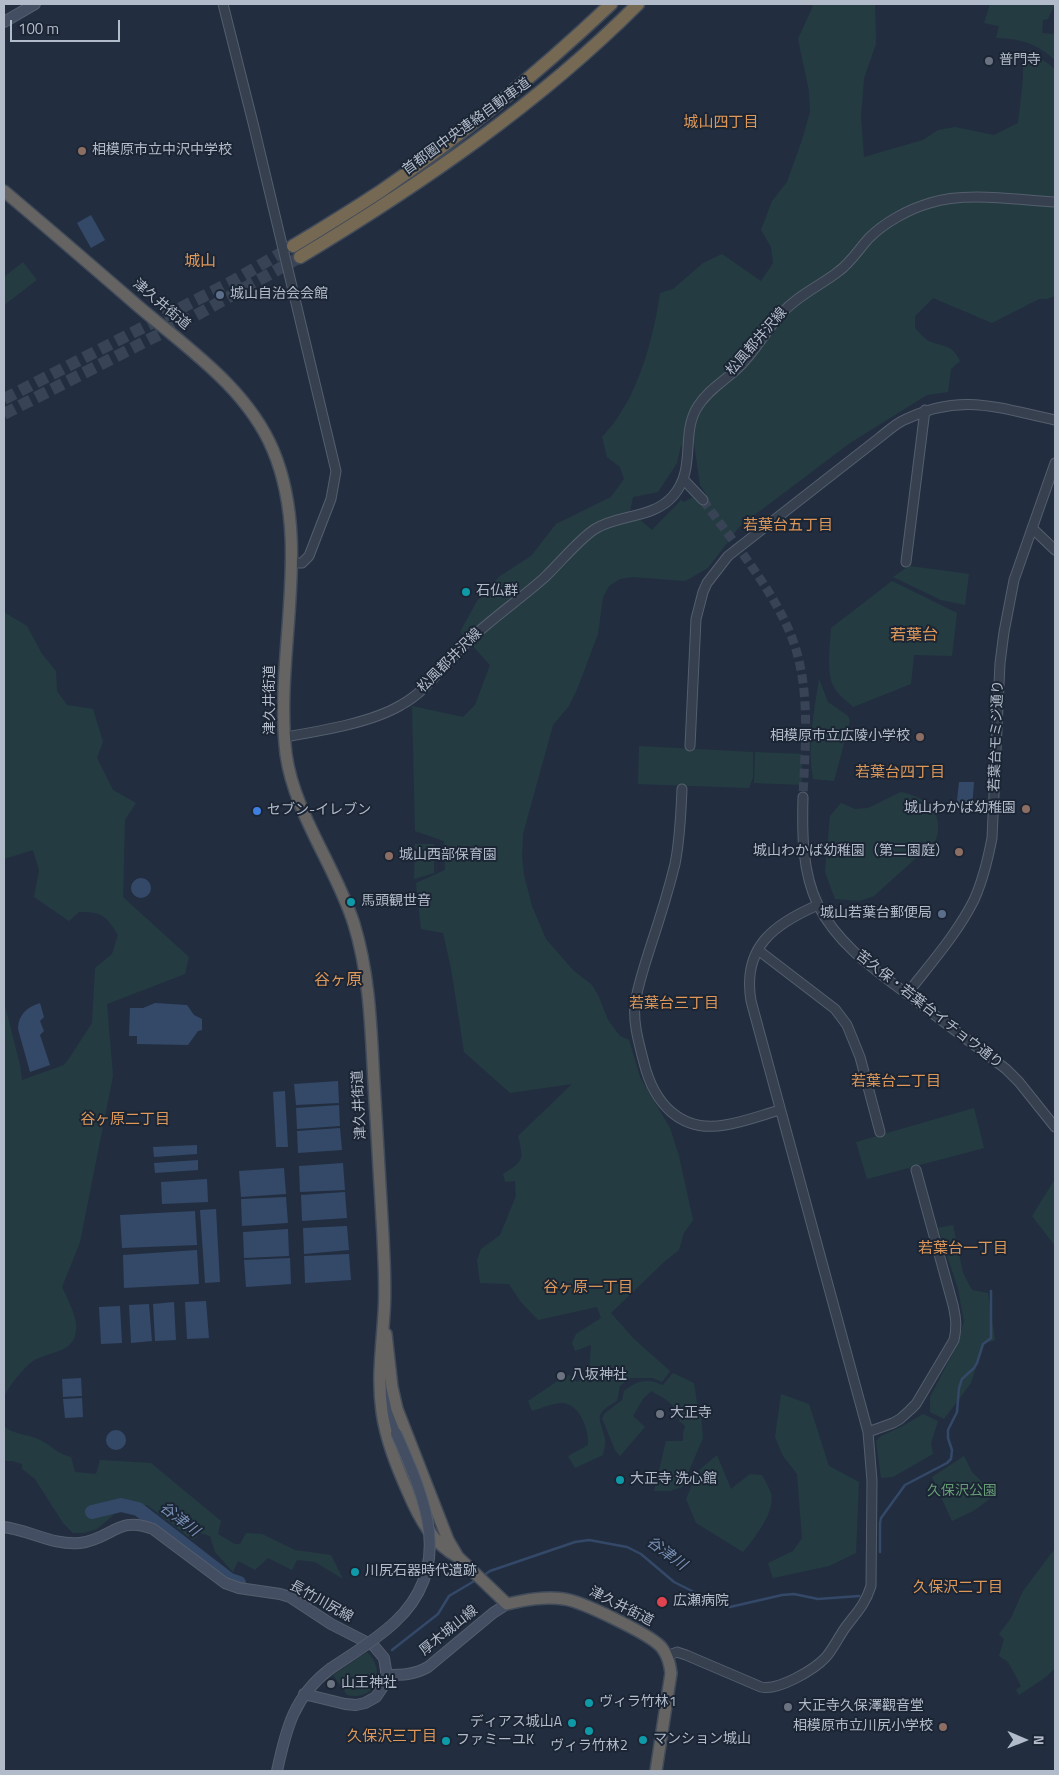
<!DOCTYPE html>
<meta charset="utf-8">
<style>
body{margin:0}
#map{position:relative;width:1059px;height:1775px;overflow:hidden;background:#222e40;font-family:"Titillium Web",sans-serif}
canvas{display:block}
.frame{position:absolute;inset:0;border:5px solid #b2bbca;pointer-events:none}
.north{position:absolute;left:999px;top:1715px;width:50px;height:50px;-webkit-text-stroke:4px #1b2534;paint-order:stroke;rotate:91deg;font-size:14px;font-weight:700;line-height:20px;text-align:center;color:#b2bbca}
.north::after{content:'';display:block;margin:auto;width:18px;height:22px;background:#b2bbca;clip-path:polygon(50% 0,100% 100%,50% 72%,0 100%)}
.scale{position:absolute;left:10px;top:20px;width:110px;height:22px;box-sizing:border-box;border:2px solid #b2bbca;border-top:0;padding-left:6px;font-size:15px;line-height:18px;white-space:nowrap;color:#b2bbca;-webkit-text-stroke:4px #1b2534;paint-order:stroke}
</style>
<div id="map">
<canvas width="1059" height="1775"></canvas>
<div class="frame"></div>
<div class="north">N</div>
<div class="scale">100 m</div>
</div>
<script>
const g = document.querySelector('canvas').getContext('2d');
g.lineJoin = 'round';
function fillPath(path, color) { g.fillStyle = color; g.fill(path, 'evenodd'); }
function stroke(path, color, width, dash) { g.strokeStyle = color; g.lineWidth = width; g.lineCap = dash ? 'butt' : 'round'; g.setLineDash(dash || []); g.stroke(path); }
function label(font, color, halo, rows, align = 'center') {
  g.font = font + ' "Titillium Web","Noto Sans JP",sans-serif'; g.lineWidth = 4; g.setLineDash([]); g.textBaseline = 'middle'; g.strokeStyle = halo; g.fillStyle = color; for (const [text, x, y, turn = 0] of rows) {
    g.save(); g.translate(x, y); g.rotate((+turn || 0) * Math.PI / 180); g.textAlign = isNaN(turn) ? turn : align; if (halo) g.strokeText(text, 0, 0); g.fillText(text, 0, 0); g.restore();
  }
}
const green = new Path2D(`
 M811,4H875L876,44L864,78L861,117L864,157L923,140L938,130L955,127L994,135L1018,123L1023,79V50L1046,62L1055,69V296L1047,299H1039L992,323L933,298L915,316V328C919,332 923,337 927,340C942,348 951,342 960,361L951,369L948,392L927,395L850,443L740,526L708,568L685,581L633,577L620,579L609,586L603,597L598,634L578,687L569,706L553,725L523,834L522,857L524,875L532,906L546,939L573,970L592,985L598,995L608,1020L620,1036L629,1040L640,1077L670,1128L679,1156L693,1220L684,1233L679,1250L664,1262L611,1313L633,1338L670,1371L662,1382L653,1378H630L620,1386L617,1401C592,1415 600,1417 605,1439C606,1444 604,1450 603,1455L575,1468L568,1456L588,1445C589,1430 580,1402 560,1403C551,1404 541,1408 532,1411L528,1401L565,1376L569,1375L577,1382L589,1372L591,1345L575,1351L572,1343L576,1334L601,1318L597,1307L538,1320L520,1301L509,1284L480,1283L477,1260L481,1249L500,1235L516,1196L515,1181L505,1182L503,1174C524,1161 524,1160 518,1136L572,1084L510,1093L464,1052L451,968L443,933L421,929L416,883L445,870L444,841L415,831L412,706L463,717L475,705L490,665L460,632L477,601L500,576L531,556L556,524L611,497L624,479L620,467L607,457L602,437C609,429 616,421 621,412C642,380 655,330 660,293L673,289L703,263L722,254L761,281L773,263L771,247L761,230L772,201L787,182L802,140L810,112L809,91L798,39L813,6ZM694,443L700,485L706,494L700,505L693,497L684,502L681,500L652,530L630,511L633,497L658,492L677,463L681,446Z
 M990,4H1055L1048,19L1043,20L1042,33L1053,34L1055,31V60C1038,44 1019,38 996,38L999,26L984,23Z
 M23,262L37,280L4,305V277Z
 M909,566L969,574L965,605L941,600L893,577Z
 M892,581L957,613L952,656L914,655L911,684L853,707C847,701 838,695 834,687C826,674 830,644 831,628Z
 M4,612L27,626L42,654L56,671L57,691L67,705L93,709L103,742L97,758L113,790L136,803L125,820L123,897L189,957L185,974L107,1004L113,1076L80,1242L62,1287C67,1298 74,1311 76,1323C79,1354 51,1350 33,1361C23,1368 9,1386 4,1397V1002L20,1065L22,1080L64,1065L70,1057L92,1023L95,968L112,954L118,935C107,916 101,911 79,912L69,921L34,897L39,870L33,850L4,859Z
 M819,679L828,702L848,716L850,721L834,781L813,779C807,745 814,712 819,679Z
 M639,746L753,752V777L749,788L638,784Z
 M755,752L802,754V785L754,783Z
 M901,792C926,797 945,813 936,840L874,896L860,901L835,899L825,872L830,816L841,803L855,809L868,808Z
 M415,844H434V873L414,879Z
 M974,1108L984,1148L867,1179L856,1142Z
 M1055,1179V1246L1032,1216Z
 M953,1225L963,1273L972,1290L988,1293L995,1340L983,1344L971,1383L944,1419L930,1412V1397L955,1349L964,1322L958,1289L938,1228Z
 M673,1373L694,1383L697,1403L700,1405L703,1438L682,1487L670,1491H654L666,1441H683V1433L685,1426L679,1421L681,1412L665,1399L651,1391L643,1399L633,1416L645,1427L620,1456L615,1450L602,1418L605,1413L622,1400L624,1391C638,1380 646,1378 663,1385Z
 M781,1394L809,1404L829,1466L859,1482L856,1553L829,1566L773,1578L768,1563L793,1551L802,1538L797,1474L783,1456L775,1437Z
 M923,1414L938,1421L931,1443L933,1454L893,1477L881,1478L876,1441L881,1436L901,1427Z
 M4,1426C13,1435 29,1434 40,1440C53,1446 55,1453 71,1457L75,1472L96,1474L100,1460L151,1463L221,1521L218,1534L235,1544H240L246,1533L262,1534L295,1550L331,1555L343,1579L315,1562L297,1560L292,1570L268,1558L255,1570L238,1561L233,1572L215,1552L210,1536L200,1533L193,1540L147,1505L119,1510L97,1529L84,1533H73L63,1523L35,1479L22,1469V1464L13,1461H4Z
 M717,1455L731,1489L750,1474L762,1475C765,1481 769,1487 771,1493C776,1511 754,1539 743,1552L696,1523L686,1499L698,1471Z
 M964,1456L972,1472L984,1484L997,1493L975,1510L952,1521L932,1477Z
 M1053,1551L1055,1552V1668L1046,1677L1019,1695L1016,1690L1021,1686L1008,1662L999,1656L1004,1639L999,1634L1011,1618L1023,1591Z
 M367,1652C387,1671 376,1702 347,1695L333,1675Z`);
const water = new Path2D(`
 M91,215L105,240L91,248L77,223Z
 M959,782H974L972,809H956Z
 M131 888a10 10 0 1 1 20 0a10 10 0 1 1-20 0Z
 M40,1003L44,1017L40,1021L44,1031L40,1035L50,1065L30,1072L18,1029C18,1015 27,1007 40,1003Z
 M155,1003L187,1005L194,1015L202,1019V1030L198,1031L188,1045L137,1044V1036H129L130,1008H143Z
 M338,1081L339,1103L296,1105L294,1084Z
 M285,1091L288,1147H276L273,1092Z
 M339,1105L340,1126L297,1129L296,1108Z
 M340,1128L342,1150L298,1153L297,1131Z
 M197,1145V1154L154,1157L153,1147Z
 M198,1160V1170L155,1173L154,1163Z
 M343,1163L345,1190L300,1192L299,1166Z
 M284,1168L286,1194L241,1197L239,1171Z
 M207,1179L208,1202L162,1204L161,1182Z
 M345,1192L347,1218L302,1221L301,1195Z
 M286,1197L288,1223L242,1226L241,1199Z
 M216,1209L220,1282L205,1283L200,1210Z
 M195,1211L197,1245L122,1248L120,1215Z
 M347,1226L349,1250L304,1254L303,1228Z
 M288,1229L289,1256L244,1258L243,1232Z
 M197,1250L199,1284L124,1288L123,1255Z
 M349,1254L351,1280L305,1283L304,1256Z
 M290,1258L291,1284L246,1287L244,1260Z
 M206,1301L209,1338L187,1339L185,1302Z
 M174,1302L176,1340L155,1341L153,1304Z
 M149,1304L152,1341L131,1343L129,1305Z
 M120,1306L122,1343L101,1344L99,1307Z
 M81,1378L82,1396L63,1397L62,1379Z
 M82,1398L83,1417L65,1418L63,1399Z
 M106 1440a10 10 0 1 1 20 0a10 10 0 1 1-20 0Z`);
const stream = new Path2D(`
 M880,1552V1523L881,1518L905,1485L947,1463L951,1459L952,1450L948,1438V1430L957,1412L959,1388L962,1379L974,1368L977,1363L983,1344L991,1338V1291
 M483,1576L490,1571L575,1542L589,1540L627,1547L641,1554L674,1582L722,1606L730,1607L782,1595L794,1594L818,1599L859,1596
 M392,1650L438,1614L449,1596L476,1580`);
const river = new Path2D(`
 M92,1512L121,1505L138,1509L230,1580L239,1583`);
const tertiaryTunnel = new Path2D(`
 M703,500C735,545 782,599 797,653C810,700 805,749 803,797`);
const motorwayTunnel = new Path2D(`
 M4,399L233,281L293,246
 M4,414L193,317L300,257`);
const tertiary = new Path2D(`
 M223,4L254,127L336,471L331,499L309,556L302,563H290
 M684,480L703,500
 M1032,528L1055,550
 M906,562L925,410
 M285,737C320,731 371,723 401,705C427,691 442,666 463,646C488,621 518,601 544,578C559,564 579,539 595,529C619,514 653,519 673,496C697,469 680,433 698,406C708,390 724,381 738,368C755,352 766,330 782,313C798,295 820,286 839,271C851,262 859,249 869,238C885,222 909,209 930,203C965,191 1018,200 1055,202
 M690,746L696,619L703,592L707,583L728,556L879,438C887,432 895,424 904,420C961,392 998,408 1055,420
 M682,789C681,814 680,839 675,864C668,892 660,918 651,945C645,964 638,984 635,1004C633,1024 639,1043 644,1063C654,1103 680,1133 725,1125C744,1122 762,1115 780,1110
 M803,797C802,833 802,872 818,905C839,947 880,973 915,1000C945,1023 976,1046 1006,1069L1019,1082L1055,1127
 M758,950L835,1009L847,1025L860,1057L880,1132
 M907,994C930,964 957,934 974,900C983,880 988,859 992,838L1000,663L1004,632L1014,580L1055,463
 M868,1432L893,1423L900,1419L910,1410L916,1404L954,1340C957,1327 956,1318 953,1305L916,1170
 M667,1656L677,1652L686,1655L761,1687C778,1691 814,1670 826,1657C833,1649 838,1638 845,1628C856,1613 865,1605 871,1586L872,1481L868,1432L751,1001C742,947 774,924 818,905`);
const secondary = new Path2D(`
 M4,22L35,4
 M384,1381L389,1412L396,1433
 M4,1527C29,1530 54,1546 80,1543C112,1539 118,1515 153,1529L225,1583L239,1588L280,1594L290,1597L331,1624L374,1646L384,1658L386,1670V1682L376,1697L365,1703L356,1705L345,1704L304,1694
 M386,1675C402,1675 414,1675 428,1667L493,1613L507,1604
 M277,1771C286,1729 294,1696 330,1669`);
const trunk = new Path2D(`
 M4,191C49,229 93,267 138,306C187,348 247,388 273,450C313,545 274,654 286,754C294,813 336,867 354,924C370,976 371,1030 374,1083C377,1134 380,1185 383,1236C384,1262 386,1288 384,1313C382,1348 377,1377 382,1412C386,1440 397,1467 408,1492C419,1518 433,1544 458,1557
 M386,1334L392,1387L397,1409L448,1540L458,1557L507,1604C525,1600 545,1596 564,1599C581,1601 652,1635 662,1648C668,1656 670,1664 671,1673L656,1771`);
const motorway = new Path2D(`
 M293,246C323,228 352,210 381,191C463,135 539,72 611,4
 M300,257C421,184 538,104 638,4`);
const secondaryBridge = new Path2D(`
 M330,1669C352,1654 376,1640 395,1622C456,1565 424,1497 396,1433`);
const markers = [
 [989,61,5,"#6b7280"],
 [82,151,5,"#8d6e63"],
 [220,295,5,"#5c6f8a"],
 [466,592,5,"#0f9aa8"],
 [920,737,5,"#8d6e63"],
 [1026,809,5,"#8d6e63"],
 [257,811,5,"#3f7fe0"],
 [959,852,5,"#8d6e63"],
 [389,856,5,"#8d6e63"],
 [351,902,5,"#0f9aa8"],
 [942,914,5,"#5c6f8a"],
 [561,1376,5,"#6b7280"],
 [660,1414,5,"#6b7280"],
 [620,1480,5,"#0f9aa8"],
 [355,1572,5,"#0f9aa8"],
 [662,1602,6,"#e0444e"],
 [331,1684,5,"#6b7280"],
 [589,1703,5,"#0f9aa8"],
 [788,1707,5,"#6b7280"],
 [572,1723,5,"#0f9aa8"],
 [943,1727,5,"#8d6e63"],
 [589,1731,5,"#0f9aa8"],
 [643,1740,5,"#0f9aa8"],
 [446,1741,5,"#0f9aa8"]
];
const poiNames = [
 ["普門寺",999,61],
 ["相模原市立中沢中学校",92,151],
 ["城山自治会会館",230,295],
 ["石仏群",476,592],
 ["相模原市立広陵小学校",910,737,"right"],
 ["城山わかば幼稚園",1016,809,"right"],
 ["セブン-イレブン",267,811],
 ["城山わかば幼稚園（第二園庭）",949,852,"right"],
 ["城山西部保育園",399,856],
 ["馬頭観世音",361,902],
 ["城山若葉台郵便局",932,914,"right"],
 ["八坂神社",571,1376],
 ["大正寺",670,1414],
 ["大正寺 洗心館",630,1480],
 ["川尻石器時代遺跡",365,1572],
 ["広瀬病院",673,1602],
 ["山王神社",341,1684],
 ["ヴィラ竹林1",599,1703],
 ["大正寺久保澤觀音堂",798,1707],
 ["ディアス城山A",562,1723,"right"],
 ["相模原市立川尻小学校",933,1727,"right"],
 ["マンション城山",653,1740],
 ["ファミーユK",456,1741],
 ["ヴィラ竹林2",589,1747,"center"]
];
const streetNames = [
 ["首都圏中央連絡自動車道",467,127,-36],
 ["津久井街道",161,305,40],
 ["松風都井沢線",757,342,-49],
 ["松風都井沢線",450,661,-45],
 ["津久井街道",271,700,-90],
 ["若葉台モミジ通り",997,736,-88],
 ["苦久保・若葉台イチョウ通り",929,1010,38],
 ["津久井街道",360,1105,-93],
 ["長竹川尻線",321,1602,29],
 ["津久井街道",621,1607,27],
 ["厚木城山線",449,1631,-39]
];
const parkNames = [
 ["久保沢公園",962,1492]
];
const neighbourhoodNames = [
 ["城山四丁目",721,123],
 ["若葉台五丁目",788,526],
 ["若葉台四丁目",900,773],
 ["若葉台三丁目",674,1004],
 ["若葉台二丁目",896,1082],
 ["谷ヶ原二丁目",125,1120],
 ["若葉台一丁目",963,1249],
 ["谷ヶ原一丁目",588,1288],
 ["久保沢二丁目",958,1588],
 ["久保沢三丁目",392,1737]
];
const waterNames = [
 ["谷津川",179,1520,38],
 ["谷津川",666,1554,36]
];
const quarterNames = [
 ["城山",200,262],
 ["若葉台",914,636],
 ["谷ヶ原",338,981]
];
fillPath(green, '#243c41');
fillPath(water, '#344868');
stroke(stream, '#344868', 2.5);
stroke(river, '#344868', 14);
stroke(tertiaryTunnel, '#384355', 9, [9, 4.5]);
stroke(motorwayTunnel, '#384355', 12, [12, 6]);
stroke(tertiary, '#545e6d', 11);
stroke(secondary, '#545e6d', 12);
stroke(trunk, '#414b5a', 14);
stroke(motorway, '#414b5a', 15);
stroke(tertiary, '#36404f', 9);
stroke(secondary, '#444e63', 10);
stroke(trunk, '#656462', 11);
stroke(motorway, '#766953', 12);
stroke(secondaryBridge, '#545e6d', 12, []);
stroke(secondaryBridge, '#444e63', 10);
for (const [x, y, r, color] of markers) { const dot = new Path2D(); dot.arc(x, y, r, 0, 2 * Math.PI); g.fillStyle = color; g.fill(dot); stroke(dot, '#1b2534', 2); }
label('14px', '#b2bbca', '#1b2534', poiNames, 'left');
label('14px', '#b2bbca', '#1b2534', streetNames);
label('14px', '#679d76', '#1b2534', parkNames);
label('15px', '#dd985a', '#1b2534', neighbourhoodNames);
label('italic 15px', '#778fb4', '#1b2534', waterNames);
label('16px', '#dd985a', '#1b2534', quarterNames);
</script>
